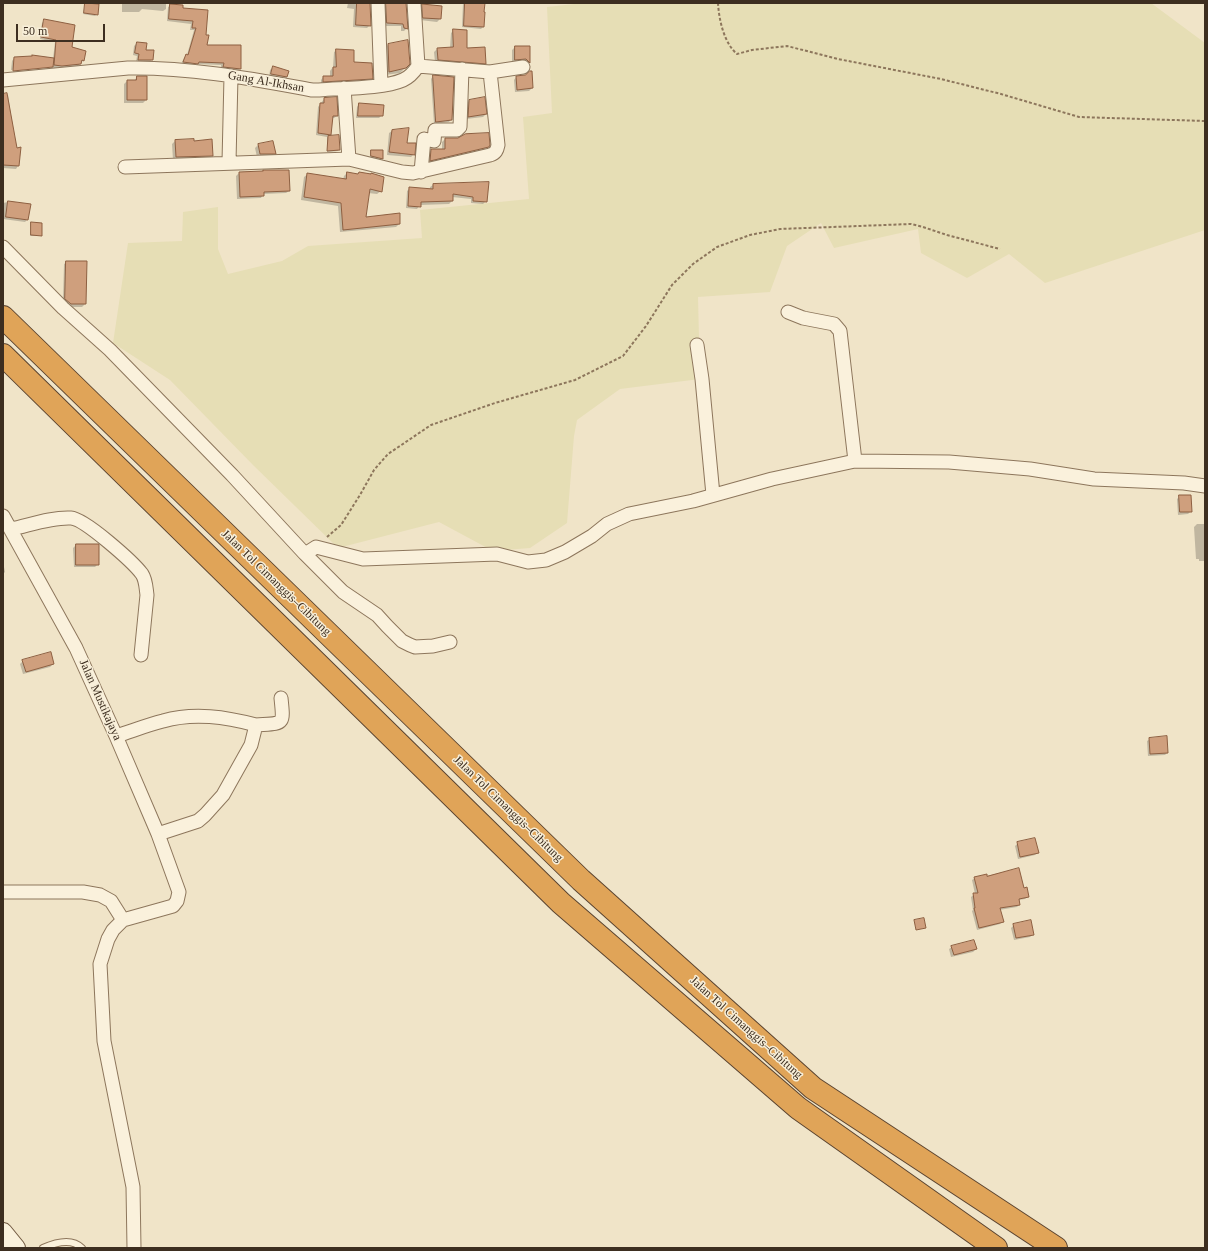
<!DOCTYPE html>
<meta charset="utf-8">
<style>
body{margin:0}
#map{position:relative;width:1208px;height:1251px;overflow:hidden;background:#f0e4c8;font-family:Georgia,serif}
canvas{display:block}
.frame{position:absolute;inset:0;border:4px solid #3d2e20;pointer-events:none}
.scale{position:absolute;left:16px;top:24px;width:89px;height:18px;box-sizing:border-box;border:2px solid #3d2e20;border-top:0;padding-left:5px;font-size:12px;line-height:14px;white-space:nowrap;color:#3d2e20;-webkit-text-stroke:3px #f7eed8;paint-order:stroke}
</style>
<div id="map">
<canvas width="1208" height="1251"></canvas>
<div class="frame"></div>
<div class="scale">50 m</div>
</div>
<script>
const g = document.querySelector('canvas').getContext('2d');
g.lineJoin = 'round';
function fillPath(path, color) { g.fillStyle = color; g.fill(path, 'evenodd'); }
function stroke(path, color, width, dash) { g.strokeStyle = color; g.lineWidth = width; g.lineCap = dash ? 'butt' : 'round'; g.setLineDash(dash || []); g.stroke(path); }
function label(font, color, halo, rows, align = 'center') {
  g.font = font + ' Georgia,serif'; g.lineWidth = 3; g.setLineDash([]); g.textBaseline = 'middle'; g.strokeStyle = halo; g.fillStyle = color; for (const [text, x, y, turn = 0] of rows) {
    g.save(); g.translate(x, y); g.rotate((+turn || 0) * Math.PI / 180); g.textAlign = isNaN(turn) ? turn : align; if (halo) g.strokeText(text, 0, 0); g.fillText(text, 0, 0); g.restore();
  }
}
const farmland = new Path2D(`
 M575,3H1151L1205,43V230L1045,283L1009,254L967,278L921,253L918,229L834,248L821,223L787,246L770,292L698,297L700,379L620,389L577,420L574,436L567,523L530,548L493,551L439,522L338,548L253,465L170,380L113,343L128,243L182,241L183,212L218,207V249L228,274L282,261L308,246L422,238L420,210L529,199L523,117L552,113L547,7L574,4Z`);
const shadow = new Path2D(`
 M122,3H166V9L163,11L142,9L139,12H122Z
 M348,3H369L370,25L367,28L353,27L354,9L347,8Z
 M389,3H405L407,28L404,31H401V26H384V7Z
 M463,3H484L483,27L481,29L462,27Z
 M85,4L97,14L95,16L83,14Z
 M171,5L182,9L207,11L205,36L206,46H240V69L238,72L221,69V65L196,64L195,66L181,64L184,58L187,55L194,30H190L191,24L167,21L168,7Z
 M422,5L441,7L440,19L437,22L420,20V8Z
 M45,20L83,60L78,66L59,68H51V66L11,70L12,61L14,58L53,59L55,42L40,39L42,23Z
 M454,30L466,49L485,63L483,66L435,62L434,52L437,49L450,48L451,33Z
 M407,41L405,68L400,73L385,75L383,49L388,45Z
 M137,43L145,51L152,60L149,62H136L137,56L133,55L134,46Z
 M515,47H529V63L526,65L512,63V50Z
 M337,50L353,63L372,78L369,81L321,84V80L323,77H330V71L333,67L334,52Z
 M273,67L287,77L284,80L269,77L270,70Z
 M50,68L49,69L11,73V72Z
 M433,76L451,119L449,122L434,124L431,79Z
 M137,77L146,100L143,103H124V84L127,81H134Z
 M516,77L532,88L529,91L515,92L514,80Z
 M8,95L16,149L20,148L18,166L16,169L3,168V96Z
 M324,99L337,116L334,118H332L330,134L327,137L338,136L339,149L338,151L327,152V137L316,135L318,107Z
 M469,101L486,114L483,117L466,119V104Z
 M359,104L382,115L379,118H356L357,107Z
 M392,131L406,144L414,154L411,157L387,155L389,133Z
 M445,139L488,146L485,149L428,163L429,152L432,150H442V142Z
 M193,140L212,155L209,158L173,160L172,144L175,141Z
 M272,143L275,153L272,156L257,157L255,148L258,145Z
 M371,151L382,159L381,160L370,157Z
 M239,173L289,191L286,193L263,194L261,198L237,199L236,176Z
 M347,173L357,175H370L371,174L383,177L381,191L377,194L368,193L365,218L399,224L396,227L340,232L338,206L301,200L304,177L308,174L343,180L344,176Z
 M488,183L486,201L483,204L471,203V199L452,197V201L449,204L420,205L417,209L406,208L407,191L410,188L430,189V187L433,185Z
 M8,202L27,220L25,222L3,219V203Z
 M32,223L41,235L39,236H30Z
 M67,262H86L85,304L82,307H68L63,302L64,264Z
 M1180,496L1191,511L1188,514L1178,515L1177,499Z
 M1197,524H1205V561H1199V559H1196L1194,527Z
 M76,545L98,564L95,567H74L73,548Z
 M3,562L5,572L3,574Z
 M23,661L53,664L50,667L23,674L20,664Z
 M1150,739L1167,753L1165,755L1148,756L1147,741Z
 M1018,843L1038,852L1035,855L1018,859L1015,846Z
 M987,877L1023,889L1028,896L1025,899L1018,900L1019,905L1017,907L999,910L1002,922L1000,924L977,930L972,911L973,910L971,897L975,894L972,880L975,878Z
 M1014,925L1033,934L1030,937L1014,940L1011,928Z
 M952,947L976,949L973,952L951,957L949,949Z`);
const building = new Path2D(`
 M85,3L99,4L98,15L84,13Z
 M357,3H370L371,26L356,25Z
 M386,3H406L408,29L404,28L403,24L387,23Z
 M465,3H485L484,12H485L484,27L464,26Z
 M170,4L183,5V8L208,10L206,35H209L207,45H241V69L223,67L224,63L199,62L198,64L183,62L186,54L188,55L196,28H192L193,21L169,19Z
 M422,4L442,6L441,19L423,18Z
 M44,19L75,25L72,47L86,51L84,61L82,60L81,64L62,66L54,65L56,40L41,37Z
 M453,29L467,30V48L485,47L486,64L438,60L437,48L453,47Z
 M408,40L410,64L406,68L389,72L388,44Z
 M137,42L147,43L146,50H154L153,60H138L139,54L135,53Z
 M515,46H530V63L526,59L515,60Z
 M336,49L354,50V62L372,63L373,79L323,82V76H333V67H336Z
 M32,55L54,58L53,67L13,71L14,57L32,56Z
 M273,66L289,71L287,77L271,74Z
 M530,71H532L533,88L517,90L516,76L525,75Z
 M433,75L454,77L452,120L436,122Z
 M137,76H147V100H127V80H136Z
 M7,93L17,148L21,147L19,166L3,165V94Z
 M337,97L338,116H333L331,135L318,133L320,103H324V98Z
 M485,97L487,114L468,117L469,100Z
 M359,103L384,105L383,116H358Z
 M409,128L407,143H416L415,155L389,152L392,130Z
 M489,133L490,145L489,147L430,161L431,149H445V138H458L465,134Z
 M339,135L340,150L327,151L328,136Z
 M194,139V141L212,139L213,156L176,157L175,140Z
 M273,141L276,154H260L258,144Z
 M371,150H383V159L371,156Z
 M263,170H289L290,191L264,192V196L240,197L239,172L263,171Z
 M347,172L358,174L359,172L371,174V173L384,177L382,192L370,189L366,217L400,213V224L343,230L341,203L304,197L307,173L346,179Z
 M489,182L487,202L473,201V197L453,194V201L421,202V207L408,206L409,187L433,189V184Z
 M8,201L31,204L28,220L6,217Z
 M31,222L42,223V236L31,235Z
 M66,261H87L86,304H71L65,299Z
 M1179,495H1191L1192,512H1180Z
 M76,544H99V565H76Z
 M51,652L54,664L26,672L22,660Z
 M1167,736L1168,753L1150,754L1149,738Z
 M1035,838L1039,853L1020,857L1017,842Z
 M1019,868L1024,888L1027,887L1029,897L1019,899L1020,905L1000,908L1004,922L979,928L974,908H975L973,893H978L974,877L987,874V876Z
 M924,918L926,928L916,930L914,920Z
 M1031,920L1034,935L1016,938L1013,924Z
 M974,940L977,949L954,955L951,946Z`);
const path = new Path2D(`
 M718,3C719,20 724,43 737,54L752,50L787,46L838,59L941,79L1001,94L1079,117L1205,121
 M327,537L341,525L360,495L374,470L388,454L431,425L495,403L575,380L623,356L646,326L672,285L693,264L717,247L750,235L780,229L911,224L923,227L947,235L1000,249`);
const lane = new Path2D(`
 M43,1248C54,1243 71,1237 82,1248`);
const street = new Path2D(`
 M378,3L381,85
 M414,3L418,66
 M3,80L128,68C190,67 252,79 312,90H319C342,88 382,89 403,80C410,77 414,72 418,66L490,72L523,67
 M344,88L349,159
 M229,162L231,76
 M125,167L349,159L402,172L413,173L490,155C496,153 497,150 498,145L490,72
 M421,172L424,139L434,141L435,130H457L460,127L462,69
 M3,247L63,308L110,350L232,475L305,554L343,592L377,615L387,626L402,641L410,645L415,647L433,646L450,642
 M788,312L803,318L834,324L840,331L855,461
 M697,345L702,379L713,495
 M3,516L76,648L116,736L158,834L179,892L177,901L173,906L123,920L113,930L108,939L100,964L104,1041L133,1187L134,1248
 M11,529C30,525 51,517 71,518C85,519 133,562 142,574C146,580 146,588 147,595L141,655
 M305,554L316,547L363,559L497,554L528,562L546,560L565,552L592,536L607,524L629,514L693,501L772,479L855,461L949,462L1030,469L1094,479L1184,483L1205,486
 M116,736C132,731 147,725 163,721C194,712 226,717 256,725
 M158,834L198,821L205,815L223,795L251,745L256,725C284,723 284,726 281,698
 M3,892H83L100,895L111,901L123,920`);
const secondary = new Path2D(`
 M3,1232L16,1248`);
const highway = new Path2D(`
 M3,317L581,880L813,1088L1056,1248
 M3,355L561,903L798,1108L996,1248`);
const streetNames = [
 ["Gang Al-Ikhsan",266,82,10],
 ["Jalan Tol Cimanggis–Cibitung",276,583,44],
 ["Jalan Mustikajaya",100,700,66],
 ["Jalan Tol Cimanggis–Cibitung",508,809,44],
 ["Jalan Tol Cimanggis–Cibitung",746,1028,42]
];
fillPath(farmland, '#e6deb5');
fillPath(shadow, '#0003');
fillPath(building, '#cf9f7d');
stroke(building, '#8d5f41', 1);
stroke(lane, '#8d765c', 8);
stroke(street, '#8d765c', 15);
stroke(secondary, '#6f573f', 20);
stroke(highway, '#5b4430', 24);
stroke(path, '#8d765c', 2, [3, 2]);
stroke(lane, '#faf1dc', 6);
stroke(street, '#faf1dc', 13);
stroke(secondary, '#faf1dc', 18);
stroke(highway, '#e0a458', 22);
label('12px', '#3d2e20', '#f7eed8', streetNames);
</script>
